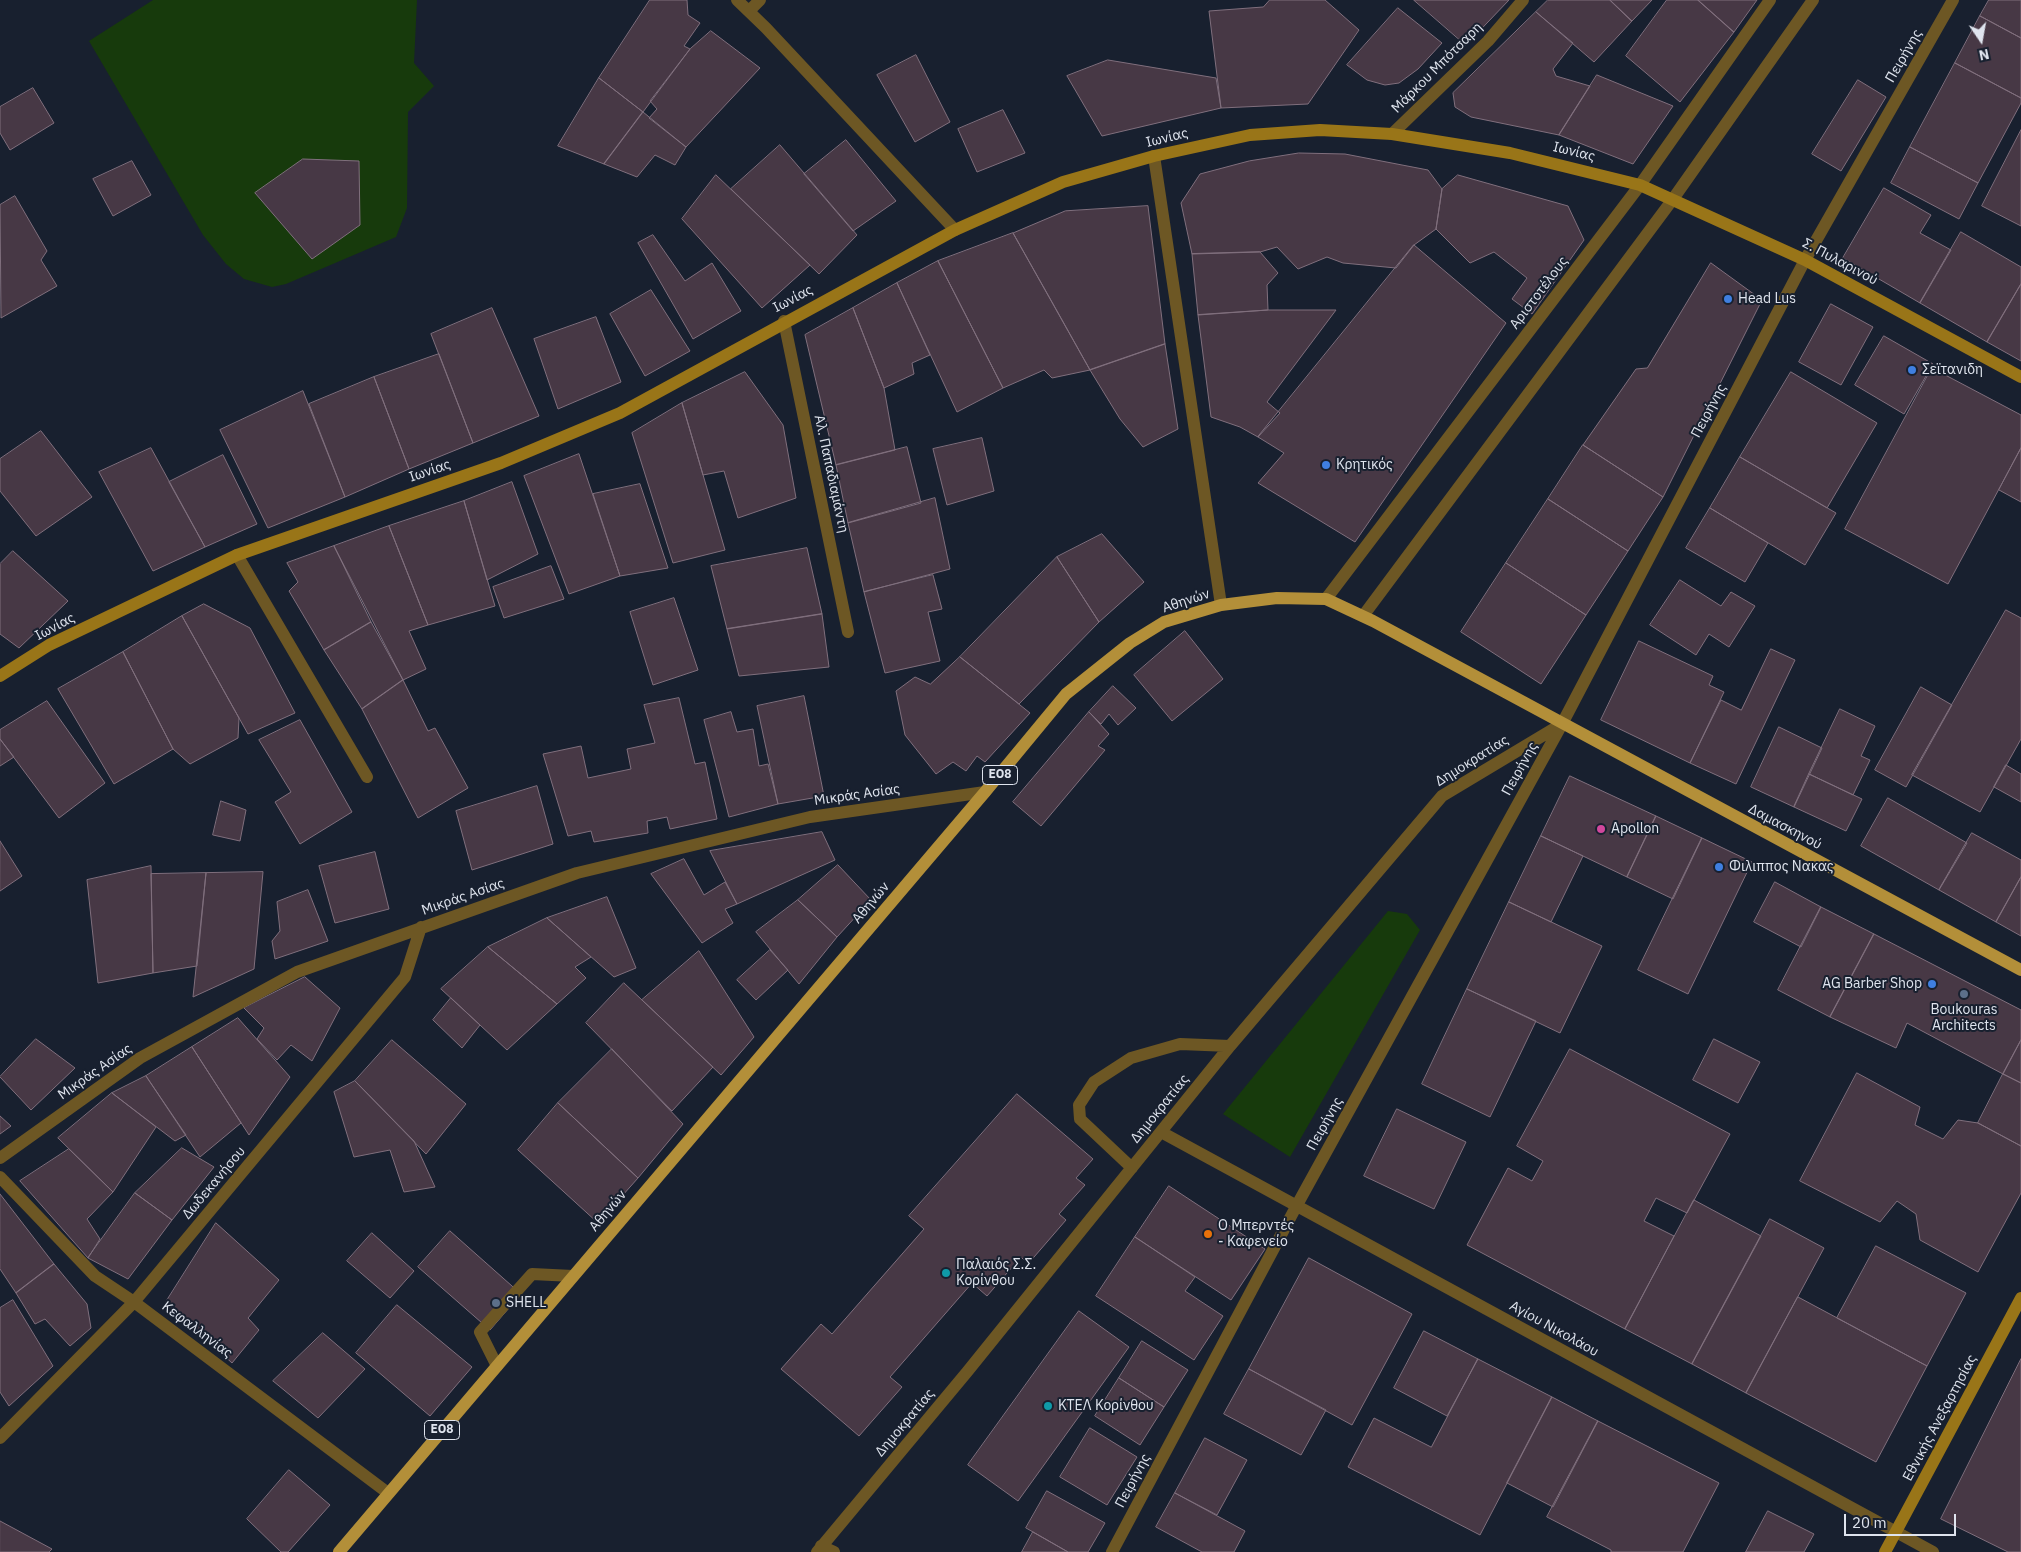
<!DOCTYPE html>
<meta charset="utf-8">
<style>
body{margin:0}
#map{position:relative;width:2021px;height:1552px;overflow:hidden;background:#18202f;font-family:"IBM Plex Sans",sans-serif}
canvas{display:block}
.north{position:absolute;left:1956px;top:15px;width:50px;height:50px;-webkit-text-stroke:4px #18202f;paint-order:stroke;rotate:168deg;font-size:14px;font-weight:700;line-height:20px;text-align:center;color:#dfe4ee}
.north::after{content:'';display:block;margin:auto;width:18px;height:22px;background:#dfe4ee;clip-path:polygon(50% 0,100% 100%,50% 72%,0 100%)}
.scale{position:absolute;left:1844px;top:1514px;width:112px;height:22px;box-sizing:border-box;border:2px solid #dfe4ee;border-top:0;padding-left:6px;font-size:15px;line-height:18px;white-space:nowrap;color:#dfe4ee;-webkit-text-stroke:4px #18202f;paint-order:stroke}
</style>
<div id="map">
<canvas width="2021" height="1552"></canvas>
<div class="north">N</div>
<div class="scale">20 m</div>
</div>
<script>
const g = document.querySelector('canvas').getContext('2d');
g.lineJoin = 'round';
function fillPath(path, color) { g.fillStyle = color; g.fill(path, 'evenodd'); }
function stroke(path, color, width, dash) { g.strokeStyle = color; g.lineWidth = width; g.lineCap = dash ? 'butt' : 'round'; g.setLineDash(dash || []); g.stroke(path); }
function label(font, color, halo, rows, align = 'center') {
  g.font = font + ' "IBM Plex Sans",sans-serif'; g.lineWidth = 4; g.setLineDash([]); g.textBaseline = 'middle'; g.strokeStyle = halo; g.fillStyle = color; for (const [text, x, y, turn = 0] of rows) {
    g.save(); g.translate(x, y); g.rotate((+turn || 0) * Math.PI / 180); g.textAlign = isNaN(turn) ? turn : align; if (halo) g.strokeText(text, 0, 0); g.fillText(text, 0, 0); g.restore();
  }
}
const green = new Path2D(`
 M153,0H417L414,63L434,86L408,112L407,208L396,237L286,284L272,287L244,279L226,264L203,235L89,41Z
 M1388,911L1407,914L1420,930L1290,1157L1223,1114Z`);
const building = new Path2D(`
 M650,0H687L688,15L700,23L684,46L690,49L643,112L599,78Z
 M1270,0H1325L1359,30L1308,104L1221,108L1209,11L1263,7Z
 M1414,0H1509L1466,45Z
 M1548,0H1610L1632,21L1594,62L1536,12Z
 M1610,0H1652L1632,21Z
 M1667,0H1698L1734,32L1680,102L1626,56Z
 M1698,0H1757L1734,32Z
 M1989,0H2021V38L1980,16Z
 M1398,8L1442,43L1418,69L1399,83L1385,85L1367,80L1347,65Z
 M1536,12L1573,43L1553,69L1556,76L1590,86L1559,135L1471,117L1455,107L1453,93Z
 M1980,16L2021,38V98L1955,63Z
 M711,31L760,68L686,147L649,118L657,109L650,101L690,49Z
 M916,55L950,122L915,142L877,75Z
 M1108,60L1216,78L1221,108L1102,136L1067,76Z
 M1955,63L2021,98V103L1978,183L1910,147Z
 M1597,75L1673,106L1633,164L1559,135Z
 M599,78L643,112L604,164L558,146Z
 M1858,80L1886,97L1841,171L1812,154Z
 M33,88L54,123L10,150L0,133V107Z
 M1003,110L1025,153L977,172L958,129Z
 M643,112L686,147L675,165L655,155L637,177L604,164Z
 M2021,130V226L1982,206Z
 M846,140L896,201L853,231L804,174Z
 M780,145L857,235L819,274L731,189Z
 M1910,147L1978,183L1959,219L1891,183Z
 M1299,153L1345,154L1428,170L1442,189L1436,229L1414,245L1396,268L1343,263L1327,257L1298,269L1277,247L1260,252L1192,254L1181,203L1200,174L1249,161Z
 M303,159L359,161L360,225L312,259L255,193Z
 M132,161L151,195L113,216L93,179Z
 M716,175L810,265L762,308L682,219Z
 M1458,175L1568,206L1584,240L1532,314L1512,299L1527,278L1494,252L1470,263L1436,229L1442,189Z
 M1884,188L1931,215L1920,233L1951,250L1920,303L1843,258Z
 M15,196L47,251L41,260L57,286L1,318L0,205Z
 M1148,206L1165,344L1090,370L1013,233L1065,211Z
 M1961,232L2021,267V284L1987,342L1920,303Z
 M1013,233L1052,302L1090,370L1052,378L1044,370L1003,388L938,261Z
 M653,235L685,281L712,263L741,311L693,339L638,243Z
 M1414,245L1506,323L1355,542L1258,483L1284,453L1258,437Z
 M1260,252L1278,273L1267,285L1268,310L1198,315L1192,254Z
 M938,261L1003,388L957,412L897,283Z
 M1711,263L1762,300L1663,497L1583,445L1636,369L1647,368Z
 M897,283L930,355L912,363L914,374L884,388L853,308Z
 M2021,284V361L1987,342Z
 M651,290L690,351L645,376L610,314Z
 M1831,304L1873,327L1841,385L1799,362Z
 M492,308L539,416L473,443L431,334Z
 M853,308L884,388L895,450L836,465L805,335Z
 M1268,310H1336L1267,402L1280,413L1258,437L1240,427L1211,417L1198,315Z
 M596,317L621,382L558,409L534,339Z
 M1884,336L1933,364L1904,414L1855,385Z
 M1165,344L1178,429L1143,447L1120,419L1090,370Z
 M439,354L473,443L409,469L374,377Z
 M1932,368L2021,415V448L1948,584L1845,529Z
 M745,372L783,425L796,498L738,518L724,471L703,475L682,403Z
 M1791,372L1877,423L1827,508L1740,457Z
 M374,377L409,469L345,497L309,404Z
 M303,391L345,497L268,528L220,430Z
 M682,403L725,550L673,563L632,433Z
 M41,431L92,497L36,536L0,491V459Z
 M982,438L994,491L947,505L933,449Z
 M1583,445L1663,497L1628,551L1548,499Z
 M907,447L921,503L848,523L836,465Z
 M151,448L205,547L153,571L99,472Z
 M2021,448V502L1999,490Z
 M579,454L620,576L569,594L524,476Z
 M223,455L257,524L205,547L169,482Z
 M1740,457L1836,513L1805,565L1710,508Z
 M512,482L538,554L487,580L464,501Z
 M640,484L668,568L620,576L593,494Z
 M935,498L950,569L864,592L848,523Z
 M1548,499L1628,551L1586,615L1506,563Z
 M464,501L495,606L428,625L389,526Z
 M1710,508L1768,543L1745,582L1686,548Z
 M389,526L428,625L409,631L426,669L403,680L334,546Z
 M1102,534L1144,582L1099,622L1057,557Z
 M334,546L371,622L324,650L289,591L298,582L287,563Z
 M807,548L822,614L727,629L711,566Z
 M13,551L68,601L19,648L0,634V564Z
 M1057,557L1099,622L1019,704L960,657Z
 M1506,563L1586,615L1541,684L1461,632Z
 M551,566L564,599L504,618L493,587Z
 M933,575L942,609L928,612L940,661L885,673L864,592Z
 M1680,580L1721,606L1731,592L1755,606L1729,647L1709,634L1696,655L1650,625Z
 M674,598L698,670L653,685L630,612Z
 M204,604L250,628L295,713L248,734L182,616Z
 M2006,610L2021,618V739L1980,812L1912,775Z
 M822,614L829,667L739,676L727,629Z
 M182,616L239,718L238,738L190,764L173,749L123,652Z
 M371,622L403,680L362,709L324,650Z
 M1185,631L1223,679L1172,721L1134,675Z
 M1639,641L1713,676L1709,685L1724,692L1690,763L1601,720Z
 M1771,649L1795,660L1736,784L1690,763L1721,700L1741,710Z
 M123,652L173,749L114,784L58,689Z
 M960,657L1030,713L985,762L977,756L966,771L953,762L936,774L905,735L896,691L915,677L930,684Z
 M403,680L428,731L435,728L468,788L418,818L362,709Z
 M1113,686L1136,708L1118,725L1109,714L1101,724L1089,712Z
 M1921,687L1952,705L1906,787L1875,770Z
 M804,696L824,796L778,804L757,706Z
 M679,698L695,764L705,762L717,819L670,829L667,817L647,821L648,833L594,842L591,831L568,836L543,754L581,746L588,778L631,769L627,749L655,743L644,705Z
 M47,701L105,783L59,818L0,739V730Z
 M1840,709L1875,726L1861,756L1870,760L1853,795L1809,774Z
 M731,712L737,732L753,729L759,766L768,764L778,804L729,817L704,720Z
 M1089,712L1109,734L1098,746L1105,750L1041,826L1013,802Z
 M300,720L352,812L300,844L275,802L291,792L259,740Z
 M1779,727L1822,748L1794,807L1751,787Z
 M0,739L14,757L0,766Z
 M2006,765L2021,774V802L1994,787Z
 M1809,774L1862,799L1846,831L1794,807Z
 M1570,776L1656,816L1627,877L1541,836Z
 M537,786L553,844L472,870L456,811Z
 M1888,798L1967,843L1939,890L1861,846Z
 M221,801L246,810L240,841L213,835Z
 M1656,816L1702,838L1673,899L1627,877Z
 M822,832L835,860L737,904L710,851Z
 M1972,833L2021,860V877L1996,922L1939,890Z
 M1541,836L1583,856L1551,922L1509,902Z
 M1702,838L1752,862L1688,994L1638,970Z
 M0,841L22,876L0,891Z
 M375,852L389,909L335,923L319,866Z
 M684,859L704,895L725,882L737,904L725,909L733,923L702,943L651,874Z
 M838,865L871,900L837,937L798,900Z
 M151,866L153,973L98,983L87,880Z
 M263,872L254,969L193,997L206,873Z
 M206,873L197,966L153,973L151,874Z
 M2021,877V936L1996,922Z
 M1775,882L1821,907L1801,947L1754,922Z
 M308,890L328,941L275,959L272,941L280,931L277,902Z
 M607,897L636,968L614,977L547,918Z
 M798,900L837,937L799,984L756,932Z
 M1509,902L1602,946L1560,1033L1467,989Z
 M1821,907L1874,934L1830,1017L1778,990Z
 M547,918L591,957L575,967L586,978L557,1004L488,947Z
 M1874,934L2021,1010V1040L2003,1074L1907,1023L1896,1048L1830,1017Z
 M488,947L557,1004L507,1050L441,989Z
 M770,950L788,970L756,1000L737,980Z
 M699,951L754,1037L721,1075L642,1000Z
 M305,977L340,1008L312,1061L291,1045L277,1060L257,1039L264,1028L244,1008Z
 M624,983L713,1067L672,1111L586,1023Z
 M1467,989L1536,1021L1490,1117L1422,1084Z
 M451,998L480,1025L462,1048L433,1020Z
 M238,1018L290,1077L249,1135L192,1047Z
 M36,1039L75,1068L31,1110L0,1077Z
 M1714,1039L1760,1062L1738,1103L1693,1080Z
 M392,1040L466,1104L426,1154L355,1081Z
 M2021,1040V1083L2003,1074Z
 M192,1047L241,1123L200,1157L146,1076Z
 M612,1049L683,1124L638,1178L558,1103Z
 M1570,1049L1730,1134L1687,1213L1656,1198L1644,1221L1674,1236L1625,1329L1467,1245L1508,1168L1532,1181L1543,1161L1517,1146Z
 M1857,1073L1920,1107L1915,1125L1943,1139L1958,1120L1978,1123L2021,1146V1193L1978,1272L1920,1240L1916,1214L1897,1201L1880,1222L1800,1181Z
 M2003,1074L2021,1083V1146L1978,1123Z
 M146,1076L186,1135L175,1141L112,1093Z
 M355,1081L414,1141L435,1187L404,1192L390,1150L354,1157L334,1092Z
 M112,1093L156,1127L113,1192L58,1138Z
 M1017,1094L1093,1159L1076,1178L1085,1185L1059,1214L1066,1220L1028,1264L1021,1257L987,1296L972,1283L890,1377L902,1387L859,1436L781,1369L821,1324L832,1334L924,1229L909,1216Z
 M558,1103L638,1178L598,1223L518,1150Z
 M1397,1109L1466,1142L1434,1209L1364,1176Z
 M0,1116L11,1126L0,1134Z
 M182,1148L214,1167L172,1220L135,1193Z
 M69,1149L113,1192L87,1219L100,1239L88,1258L20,1181Z
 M1169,1186L1265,1249L1231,1300L1135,1237Z
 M135,1193L172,1220L128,1279L88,1258Z
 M0,1194L54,1264L16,1293L0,1269Z
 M1694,1200L1761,1236L1692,1364L1625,1329Z
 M1770,1219L1824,1248L1746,1393L1692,1364Z
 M216,1223L279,1280L248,1318L259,1330L232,1363L166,1302Z
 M450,1231L521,1294L490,1330L418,1267Z
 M372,1233L414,1271L390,1298L347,1261Z
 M1135,1237L1195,1277L1185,1291L1223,1316L1194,1360L1096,1296Z
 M1876,1246L1966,1293L1927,1366L1837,1318Z
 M1309,1258L1412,1314L1352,1425L1249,1369Z
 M54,1264L87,1304L91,1328L70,1346L45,1319L35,1324L16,1293Z
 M1798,1297L1927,1366L1876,1462L1746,1393Z
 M13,1300L53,1366L9,1406L0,1392V1308Z
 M397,1305L472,1367L430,1416L356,1353Z
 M1079,1311L1129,1347L1018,1501L968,1465Z
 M1424,1331L1478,1359L1447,1416L1394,1388Z
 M323,1333L365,1369L318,1418L273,1381Z
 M1142,1341L1188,1370L1164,1407L1119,1378Z
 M1478,1359L1552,1397L1480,1535L1348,1467L1374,1418L1431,1447Z
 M2021,1359V1552H2008L1941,1519Z
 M1249,1369L1326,1410L1301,1455L1224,1414Z
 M1119,1378L1164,1407L1140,1445L1095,1416Z
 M1552,1397L1598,1421L1553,1507L1507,1483Z
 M1598,1421L1719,1483L1683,1552H1611V1550L1547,1517Z
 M1090,1428L1137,1457L1107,1505L1060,1477Z
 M1205,1438L1247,1460L1217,1515L1175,1493Z
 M289,1470L330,1505L288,1552H281L247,1519Z
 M1047,1491L1105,1523L1088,1552H1068L1026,1528Z
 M1175,1493L1245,1531L1234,1552H1202L1156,1527Z
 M1768,1511L1814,1534L1804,1552H1746Z
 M0,1521L52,1549L49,1552H0Z
 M1033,1532L1068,1552H1022Z`);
const lane = new Path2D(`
 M1363,616L1673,199L1813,0
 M497,1366L480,1332L532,1274L573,1276`);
const street = new Path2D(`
 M737,0L766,28L955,230
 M749,11L760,0
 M1392,134L1488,41L1523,0
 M1154,156L1221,605
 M784,321L848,632
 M237,555L367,777
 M1326,599L1640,185L1770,0
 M1161,1132L1933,1552
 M0,1158L140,1058L297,972L577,873L810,817L985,792
 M1132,1168L1080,1119L1079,1105L1094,1082L1131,1058L1180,1044L1230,1046
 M0,1177L95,1276L134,1302L388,1493
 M0,1438L134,1302L405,977L421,927
 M821,1546L834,1552
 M817,1552L967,1372L1230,1046L1442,796L1562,724
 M1112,1552L1297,1205L1562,724L1805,260L1953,0`);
const secondary = new Path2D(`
 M0,676L49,645L237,555L501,463L620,413L955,230L1063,182L1154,156L1250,135L1320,130L1392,134L1510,153L1640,185L1805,260L2021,377
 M1885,1552L2021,1298`);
const primary = new Path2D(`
 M339,1552L985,792L1066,694L1130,643L1164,622L1221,605L1277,598L1326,599L1373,621L2021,970`);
const markers = [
 [1728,299,5,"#3f7fe0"],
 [1912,370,5,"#3f7fe0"],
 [1326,465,5,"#3f7fe0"],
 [1601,829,5,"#d1479c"],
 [1719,867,5,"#3f7fe0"],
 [1932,984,5,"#3f7fe0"],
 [1964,994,5,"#5c6f8a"],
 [1208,1234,5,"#e8710a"],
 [946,1273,5,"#0f9aa8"],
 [496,1303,5,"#5c6f8a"],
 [1048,1406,5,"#0f9aa8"]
];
const shields = [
 [1000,775,35],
 [442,1430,35]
];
const shieldNames = [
 ["ΕΟ8",1000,775],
 ["ΕΟ8",442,1430]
];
const streetNames = [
 ["Πειρήνης",1904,56,-60],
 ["Μάρκου Μπότσαρη",1437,68,-45],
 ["Ιωνίας",1167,138,-14],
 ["Ιωνίας",1574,152,14],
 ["Σ. Πυλαρινού",1840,262,28],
 ["Αριστοτέλους",1539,293,-53],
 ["Ιωνίας",793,299,-28],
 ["Πειρήνης",1709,411,-62],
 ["Ιωνίας",430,471,-19],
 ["Αλ. Παπαδιαμάντη",831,474,78],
 ["Αθηνών",1186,601,-18],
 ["Ιωνίας",55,627,-28],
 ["Δημοκρατίας",1472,761,-32],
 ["Πειρήνης",1520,769,-61],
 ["Μικράς Ασίας",857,795,-8],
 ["Δαμασκηνού",1785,827,28],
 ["Μικράς Ασίας",463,897,-19],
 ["Αθηνών",871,903,-50],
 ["Μικράς Ασίας",95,1072,-35],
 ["Δημοκρατίας",1160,1109,-51],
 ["Πειρήνης",1325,1124,-61],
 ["Δωδεκανήσου",214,1183,-50],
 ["Αθηνών",608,1211,-50],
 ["Αγίου Νικολάου",1554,1329,29],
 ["Κεφαλληνίας",197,1330,37],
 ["Εθνικής Ανεξαρτησίας",1940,1418,-62],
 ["Δημοκρατίας",905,1423,-50],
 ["Πειρήνης",1133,1481,-62]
];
const poiNames = [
 ["Head Lus",1738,299],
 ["Σεϊτανιδη",1922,370],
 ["Κρητικός",1336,465],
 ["Apollon",1611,829],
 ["Φιλιππος Νακας",1729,867],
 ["AG Barber Shop",1922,984,"right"],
 ["Boukouras",1964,1010,"center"],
 ["Architects",1964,1026,"center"],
 ["Ο Μπερντές",1218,1226],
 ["- Καφενείο",1218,1242],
 ["Παλαιός Σ.Σ.",956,1265],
 ["Κορίνθου",956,1281],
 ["SHELL",506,1303],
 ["ΚΤΕΛ Κορίνθου",1058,1406]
];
fillPath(green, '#173a0c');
fillPath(building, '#473845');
stroke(building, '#806f7d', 1);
stroke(lane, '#6d5724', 12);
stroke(street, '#6d5724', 12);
stroke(secondary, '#997518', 12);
stroke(primary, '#b38f39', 12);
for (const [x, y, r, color] of markers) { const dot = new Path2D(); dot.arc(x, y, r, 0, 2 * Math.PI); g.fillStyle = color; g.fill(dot); stroke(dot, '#18202f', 2); }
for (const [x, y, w] of shields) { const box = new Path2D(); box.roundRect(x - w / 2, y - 9.5, w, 19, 4); g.fillStyle = '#18202f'; g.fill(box); stroke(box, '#dfe4ee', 1); }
label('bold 12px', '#dfe4ee', null, shieldNames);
label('14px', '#dfe4ee', '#18202f', streetNames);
label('14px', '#dfe4ee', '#18202f', poiNames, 'left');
</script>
